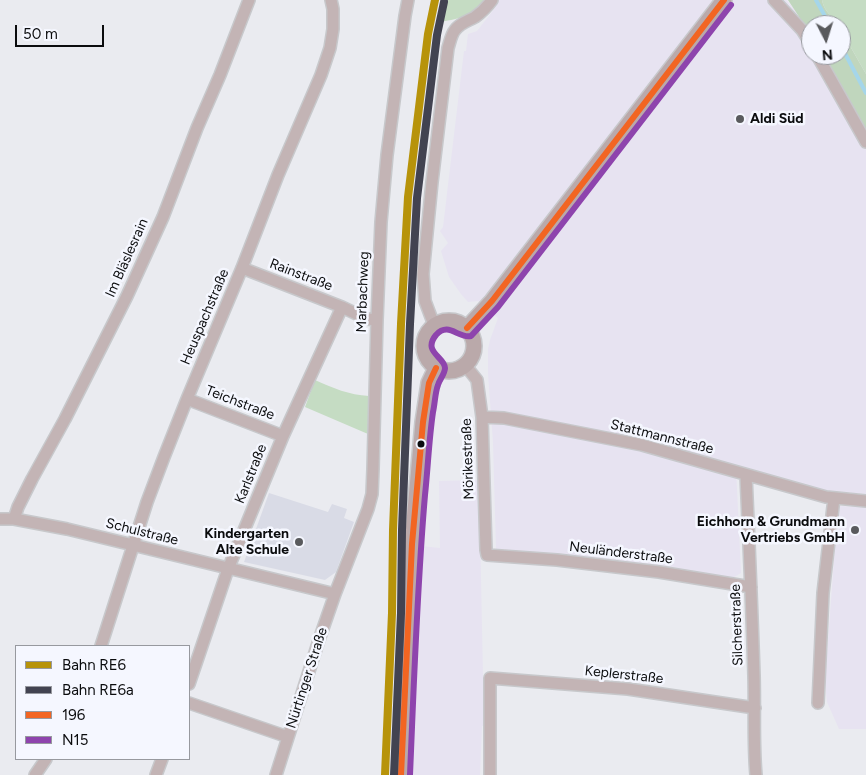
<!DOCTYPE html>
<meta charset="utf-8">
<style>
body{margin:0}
#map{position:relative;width:866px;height:775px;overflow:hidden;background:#eaebf0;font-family:Figtree,sans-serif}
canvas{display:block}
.legend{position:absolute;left:15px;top:645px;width:175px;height:115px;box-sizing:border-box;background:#f5f7ff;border:1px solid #97999f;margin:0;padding:6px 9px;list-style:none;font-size:15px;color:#0b0c0e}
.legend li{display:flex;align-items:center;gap:10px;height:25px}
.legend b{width:25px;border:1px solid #97999f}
.north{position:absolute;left:801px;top:15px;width:50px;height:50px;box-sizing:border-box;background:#f5f7ff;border:1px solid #97999f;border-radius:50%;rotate:175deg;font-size:14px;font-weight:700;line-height:20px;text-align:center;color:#0b0c0e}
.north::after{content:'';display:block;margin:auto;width:18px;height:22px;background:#595a5d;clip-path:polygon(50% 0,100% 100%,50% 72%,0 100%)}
.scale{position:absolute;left:15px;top:25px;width:89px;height:22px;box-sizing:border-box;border:2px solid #0b0c0e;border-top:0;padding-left:6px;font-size:15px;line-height:18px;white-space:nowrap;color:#0b0c0e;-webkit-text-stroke:4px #f5f7ff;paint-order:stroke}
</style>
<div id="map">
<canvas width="866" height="775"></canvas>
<ul class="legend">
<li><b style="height:6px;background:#b7930a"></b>Bahn RE6</li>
<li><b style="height:6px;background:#424351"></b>Bahn RE6a</li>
<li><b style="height:6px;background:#f26522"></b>196</li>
<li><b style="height:6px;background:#8e44ad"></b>N15</li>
</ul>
<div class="north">N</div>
<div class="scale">50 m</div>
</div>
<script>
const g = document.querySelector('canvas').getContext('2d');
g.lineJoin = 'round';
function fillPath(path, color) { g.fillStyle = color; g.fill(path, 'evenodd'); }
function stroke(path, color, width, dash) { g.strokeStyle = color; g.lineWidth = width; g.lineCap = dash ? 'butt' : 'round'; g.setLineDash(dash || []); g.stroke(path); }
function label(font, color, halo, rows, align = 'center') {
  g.font = font + ' Figtree,sans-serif'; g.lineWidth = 5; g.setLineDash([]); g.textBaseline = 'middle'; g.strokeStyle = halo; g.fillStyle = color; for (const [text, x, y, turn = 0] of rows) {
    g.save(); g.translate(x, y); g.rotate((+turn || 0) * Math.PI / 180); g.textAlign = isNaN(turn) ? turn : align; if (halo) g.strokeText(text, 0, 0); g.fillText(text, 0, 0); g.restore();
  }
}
const commercial = new Path2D(`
 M498,0H786L808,25L811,31V55H824L866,130V494L827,491L736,468L741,573L731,579L638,564L496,549L493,442L488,374V349L490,340L498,318L478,301L468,302L461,294L449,277L441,251L448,243L440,231L443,227L464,51H466L468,34L477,31L495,8Z
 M479,480L484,726H482L480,775H412L421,546L440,548L439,481Z
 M838,506L866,507V729H839L827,702L825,681Z`);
const built = new Path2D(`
 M269,493L328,512L332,504L347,509L344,518L354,522L336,572L325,580L244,562Z`);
const green = new Path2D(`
 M441,0H485C474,17 460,18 441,22L440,5Z
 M822,0H866V74L841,30V25H838C832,15 824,12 822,0Z
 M315,380C333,388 349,395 369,396L368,434L305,407Z`);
const forest = new Path2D(`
 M788,0H822C824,12 832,15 838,25H811V35Z
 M841,30L866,74V136L822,55H841Z`);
const stream = new Path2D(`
 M816,0L830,25
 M841,46L866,93`);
const minor = new Path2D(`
 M774,0L802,30L811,44
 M817,55L866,142
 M242,268L342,307L367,319L377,320
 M434,325L425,301L423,274L432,182L448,48C450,42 451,35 455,30C460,23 468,21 475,17C482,12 487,7 492,0
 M465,365L477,380L482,417L486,550L487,555L557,560L659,572L751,587
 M187,399L283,436
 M482,417L504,418L642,445L826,497L866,501
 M746,475C749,542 752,609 754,676C755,709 753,742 756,775
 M0,519H14L67,529L335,594
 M14,519L18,507L32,479L65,419L127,296L163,217L197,128L220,75L249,0
 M101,646L147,502L164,457L187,399L242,268L278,175L321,75L330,48L333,29V9L331,0
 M189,684L228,569L283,436L342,307
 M189,703L288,737
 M818,703L823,593L834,498
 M35,775L46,759
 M156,775L162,759
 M276,775L319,640L335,594L368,509L372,494L373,469L377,320L381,222L387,155L405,16L408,0
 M490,775V678L628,689L755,708`);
const secondary = new Path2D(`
 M424 346a25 25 0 1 1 50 0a25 25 0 1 1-50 0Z
 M467,328L492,301L724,0
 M401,775L412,544L423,422L429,383L436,368`);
const bus1 = new Path2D(`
 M467,328L492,301L724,0
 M401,775L412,544L423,422L429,383L436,368`);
const bus2 = new Path2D(`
 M410,775C414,682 417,588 425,495C428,467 429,439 433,412C435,403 435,393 438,385C439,380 445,374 445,368C445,357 422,352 436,335C449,321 458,339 471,336L498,307L731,5`);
const rail1 = new Path2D(`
 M385,775L392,613L393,530L401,324L408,197L428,34L435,0`);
const rail2 = new Path2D(`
 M394,775L401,613L402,530L410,324L417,198L437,35L444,2`);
const markers = [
 [740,119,5,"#595a5d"],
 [421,444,4.5,"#0b0c0e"],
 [855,530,5,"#595a5d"],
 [299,542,5,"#595a5d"]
];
const poiNames = [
 ["Aldi Süd",750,119,"left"],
 ["Eichhorn & Grundmann",845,522],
 ["Vertriebs GmbH",845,538],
 ["Kindergarten",289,534],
 ["Alte Schule",289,550]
];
const streetNames = [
 ["Im Bläslesrain",127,258,-66],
 ["Rainstraße",301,275,21],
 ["Marbachweg",363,292,-88],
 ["Heuspachstraße",205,317,-67],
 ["Teichstraße",240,403,21],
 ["Stattmannstraße",662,437,14],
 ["Mörikestraße",468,459,-92],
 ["Karlstraße",251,474,-68],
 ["Schulstraße",142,532,14],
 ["Neuländerstraße",621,553,7],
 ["Silcherstraße",737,625,-92],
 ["Keplerstraße",624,675,6],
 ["Nürtinger Straße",307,678,-72]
];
fillPath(commercial, '#e7e3f1');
fillPath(built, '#d9dbe6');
fillPath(green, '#c5dcc3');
fillPath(forest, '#c0d6bd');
stroke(stream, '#a5d6ea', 4);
stroke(minor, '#c7c8cb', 14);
stroke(secondary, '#c7c8cb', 18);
stroke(minor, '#c3b4b5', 11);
stroke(secondary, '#baa9aa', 15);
stroke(bus1, '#f26522', 6);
stroke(bus2, '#8e44ad', 6);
stroke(rail1, '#b7930a', 8);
stroke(rail2, '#424351', 8);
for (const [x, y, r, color] of markers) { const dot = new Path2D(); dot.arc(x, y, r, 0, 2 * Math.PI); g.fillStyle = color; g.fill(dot); stroke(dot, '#f5f7ff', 2); }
label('bold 14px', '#0b0c0e', '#f5f7ff', poiNames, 'right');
label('14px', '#0b0c0e', '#f5f7ff', streetNames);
</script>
